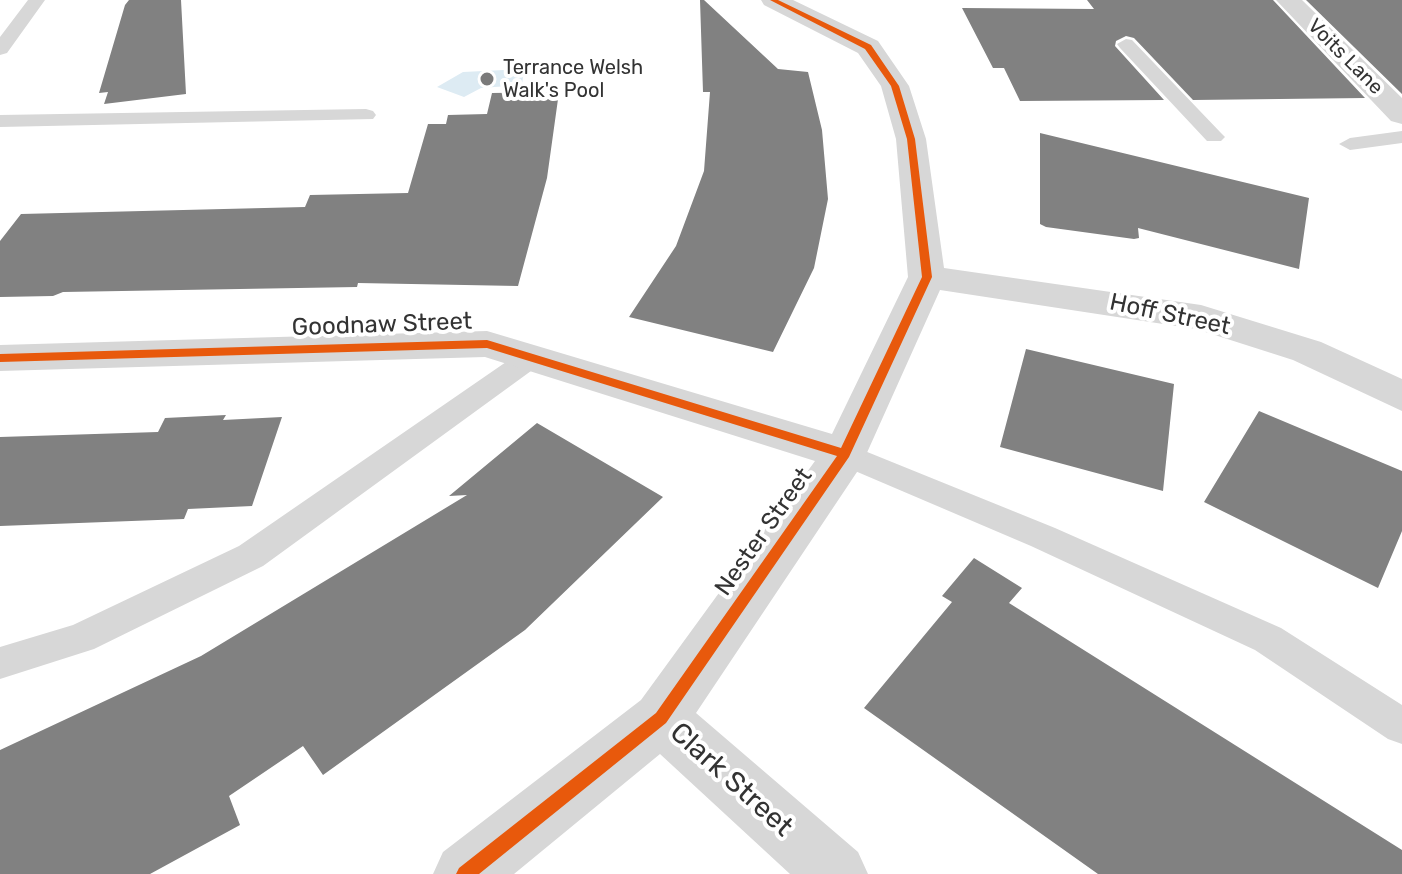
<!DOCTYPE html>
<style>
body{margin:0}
canvas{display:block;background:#fff}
</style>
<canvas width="1402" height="874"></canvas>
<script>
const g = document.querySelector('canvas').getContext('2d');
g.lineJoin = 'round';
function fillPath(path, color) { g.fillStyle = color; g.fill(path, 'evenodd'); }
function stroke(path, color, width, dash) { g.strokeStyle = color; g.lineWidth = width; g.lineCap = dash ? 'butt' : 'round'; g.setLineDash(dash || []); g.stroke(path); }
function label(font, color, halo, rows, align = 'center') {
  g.font = font + ' Rubik,sans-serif'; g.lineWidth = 8; g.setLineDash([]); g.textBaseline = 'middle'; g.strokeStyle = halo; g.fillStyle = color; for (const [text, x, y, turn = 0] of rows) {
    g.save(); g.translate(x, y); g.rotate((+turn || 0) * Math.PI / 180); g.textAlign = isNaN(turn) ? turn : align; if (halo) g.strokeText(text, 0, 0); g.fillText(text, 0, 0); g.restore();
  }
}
const water = new Path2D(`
 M524,69L522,85L481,88L464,97L437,87L463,72Z`);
const building = new Path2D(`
 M129,0H181L186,94L104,104L108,92L99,93L125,5Z
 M700,0H704L778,69L808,72L822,130L828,199L814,268L773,352L629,317L676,246L704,171L710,92H703Z
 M1087,0H1273L1365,98L1193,100L1134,38L1126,36L1116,41L1115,46L1164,100L1020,101L1004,68H993L962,8L1094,9Z
 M1306,0H1402V94Z
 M559,92L547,178L518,286L358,283L357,287L63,292L53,296L0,297V241L21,214L305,207L310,195L408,193L428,124H446L448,115L487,114L492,93Z
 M1040,133L1309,198L1299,269L1138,228L1139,238L1134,239L1046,227L1040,224Z
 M1026,349L1174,384L1163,491L1000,447Z
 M1259,411L1402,471V531L1378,588L1204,502Z
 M226,415L223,420L282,417L252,506L188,509L184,519L0,526V437L158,432L165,418Z
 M537,423L663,497L525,630L323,775L303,746L229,796L240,825L150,874H0V750L201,656L467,495L449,496Z
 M974,558L1022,588L1009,603L1402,850V874H1098L864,708L952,602L942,596Z`);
const service = new Path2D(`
 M28,0H45L7,53L0,55V37Z
 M1126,39L1132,40L1221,133L1225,137L1221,141H1207L1120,48L1117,44Z
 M366,109L373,111L376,115L373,119L0,127V115Z
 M1402,131V143L1350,150L1339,144L1350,138Z
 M532,348L542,351L546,357L542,363L263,566L94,649L0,679V647L73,625L239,546L522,351Z
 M845,443L1055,528L1281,628L1402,705V744L1388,739L1255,650L1031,546L834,462L830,454L834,446Z`);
const minor = new Path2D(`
 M761,0H793L878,41L909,86L926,139L944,268L1201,305L1321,342L1402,379V411L1293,360L1196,329L940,290L861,466L696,713L858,852L868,874H790L660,754L514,874H433L443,852L641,700L815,461L485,357L0,371V345L487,331L832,434L908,277L896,139L881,86L858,53L764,5Z
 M1276,0H1302L1402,98V124L1391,121Z`);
const cycleway = new Path2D(`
 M770,0H778L871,45L899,86L915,139L932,277L849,457L666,723L479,874H456L459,868L656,713L837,456L487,348L0,362V354L487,340L841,448L922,277L907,139L891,86L865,49Z`);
const markers = [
 [487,79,8,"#7a7a7a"]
];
const farStreetnames = [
 ["Voits Lane",1345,57,45]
];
const farPoinames = [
 ["Terrance Welsh",503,68],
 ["Walk's Pool",503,91]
];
const streetNames = [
 ["Hoff Street",1170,315,12],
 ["Goodnaw Street",382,325,-2],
 ["Nester Street",764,532,-55]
];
const nearStreetnames = [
 ["Clark Street",731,780,42]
];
fillPath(water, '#ddebf3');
fillPath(building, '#818181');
fillPath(service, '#d7d7d7');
fillPath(minor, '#d7d7d7');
fillPath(cycleway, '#e8590c');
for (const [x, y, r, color] of markers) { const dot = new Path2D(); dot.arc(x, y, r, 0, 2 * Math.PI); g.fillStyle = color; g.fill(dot); stroke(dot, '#fff', 3); }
label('20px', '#333', '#fff', farStreetnames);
label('20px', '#333', '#fff', farPoinames, 'left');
label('24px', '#333', '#fff', streetNames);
label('28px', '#333', '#fff', nearStreetnames);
</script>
